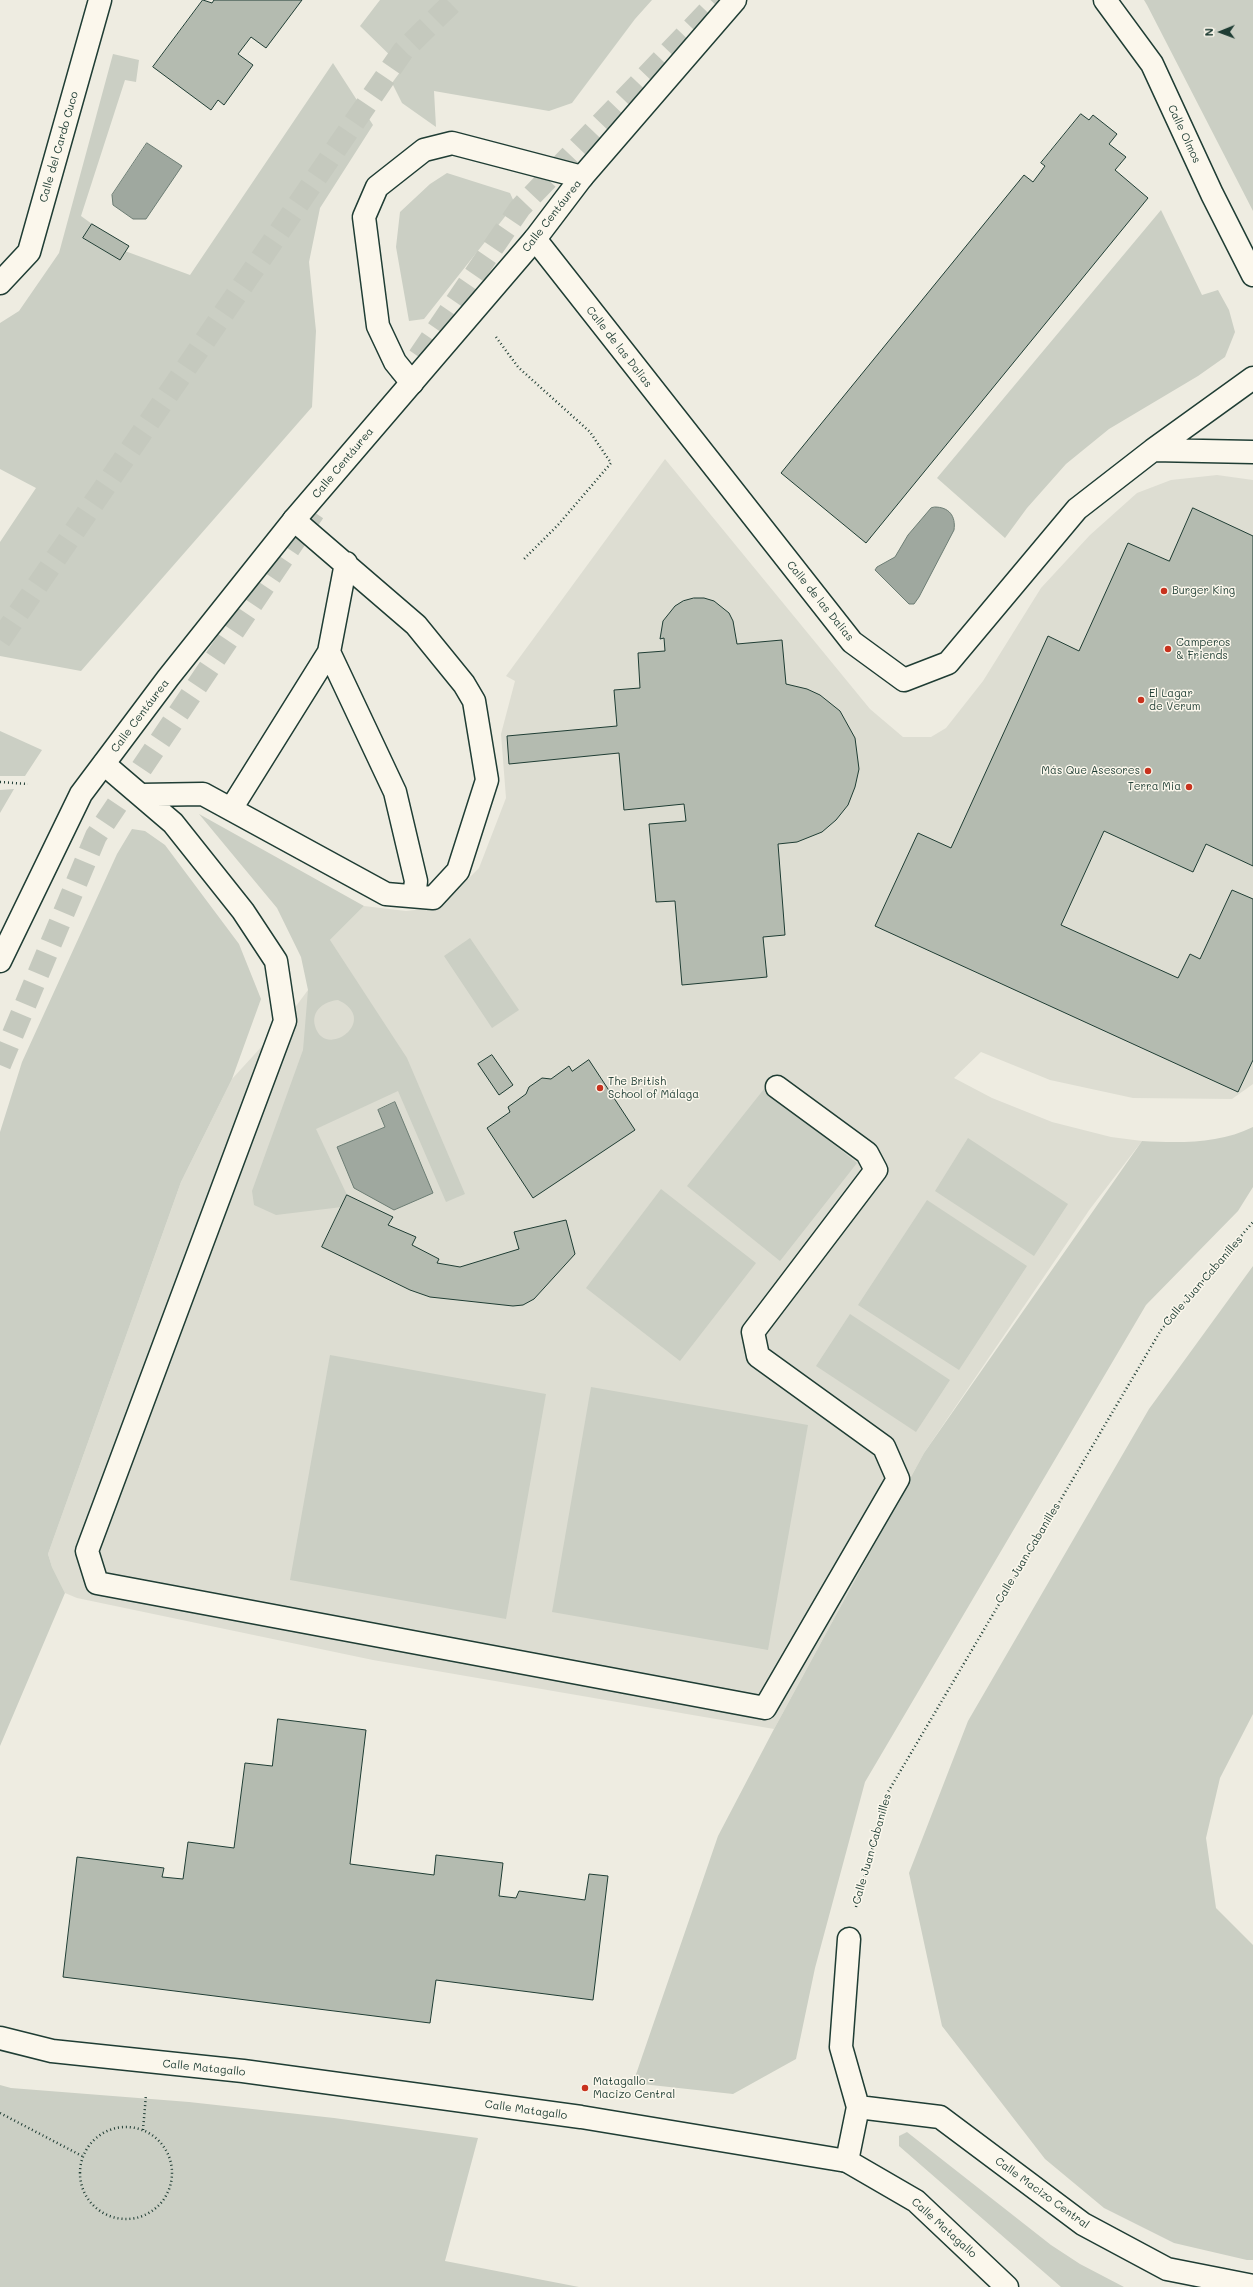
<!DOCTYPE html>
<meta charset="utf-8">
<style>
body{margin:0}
#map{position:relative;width:1253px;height:2287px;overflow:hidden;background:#eeece1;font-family:Mali,sans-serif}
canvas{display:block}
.north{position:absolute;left:1201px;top:12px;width:40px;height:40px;-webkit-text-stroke:3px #fbf7ec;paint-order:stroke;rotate:269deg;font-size:11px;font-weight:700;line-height:16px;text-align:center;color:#1f3d34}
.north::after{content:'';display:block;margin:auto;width:14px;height:18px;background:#1f3d34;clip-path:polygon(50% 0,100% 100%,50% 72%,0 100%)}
</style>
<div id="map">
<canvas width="1253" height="2287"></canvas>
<div class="north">N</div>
</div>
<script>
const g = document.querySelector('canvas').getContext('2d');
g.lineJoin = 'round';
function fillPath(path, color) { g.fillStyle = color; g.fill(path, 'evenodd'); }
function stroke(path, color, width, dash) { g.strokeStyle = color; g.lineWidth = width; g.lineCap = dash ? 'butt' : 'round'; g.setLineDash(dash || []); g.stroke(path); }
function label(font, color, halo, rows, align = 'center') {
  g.font = font + ' Mali,sans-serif'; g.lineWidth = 3; g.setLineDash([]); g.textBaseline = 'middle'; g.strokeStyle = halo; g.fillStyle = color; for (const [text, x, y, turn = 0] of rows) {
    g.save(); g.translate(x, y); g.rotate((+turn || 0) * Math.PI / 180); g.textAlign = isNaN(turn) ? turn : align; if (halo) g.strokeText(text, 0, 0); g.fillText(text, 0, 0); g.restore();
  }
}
const built = new Path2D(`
 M665,459L870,709L903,737H931L946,728L983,681L1041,588L1090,535L1137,493L1171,480L1217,475L1253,480V1084L1232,1099L1133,1098L1050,1080L981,1052L954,1078L992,1098L1052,1122L1111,1137L1142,1141L1090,1209L924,1453L774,1729L373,1660L77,1598L65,1593L52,1567L48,1554L181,1182L232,1079L285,1021L308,990L330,940L364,906L406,911L440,907L479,868L506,798L501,734L515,681L506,676Z`);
const green = new Path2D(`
 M380,0H652L635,19L572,103L549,111L434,91L436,127L402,103L392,83L403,68L360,26Z
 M1144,0H1253V211L1147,5Z
 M113,54L139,60L136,82L125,80L81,216L92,224L84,239L120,260L125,251L190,275L333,63L373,125L320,208L309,262L316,331L312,407L81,671L0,656V542L36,488L0,469V323L19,311L59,253Z
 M447,173L510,193L515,204L424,319L409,321L396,247L400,212L430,184Z
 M1161,210L1202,295L1218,290L1229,310L1235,332L1225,357L1198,376L1109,429L1066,464L1027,508L1005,538L937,478Z
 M0,731L42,750L25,776H0Z
 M14,789L0,813V790Z
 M199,814L364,906L330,940L407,1058L465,1194L446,1202L398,1091L316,1129L347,1195L342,1207L276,1215L254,1205L252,1191L303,1050L308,990L301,957L277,908ZM338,1000C381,1020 325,1061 315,1026C311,1010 325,1001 338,1000Z
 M132,829L145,831L165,845L239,944L261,999L232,1079L181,1182L48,1554L52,1567L65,1593L0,1746V1132L22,1062L117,854Z
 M470,938L519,1010L492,1028L444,956Z
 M764,1089L857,1163L780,1261L687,1186Z
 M1253,1127V1187L1238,1211L1146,1305L865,1782L815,1968L796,2059L733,2094L633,2083L718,1836L774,1729L924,1453L1142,1141C1179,1143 1219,1144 1253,1127Z
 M968,1138L1068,1204L1034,1256L935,1191Z
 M661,1189L756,1263L680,1361L586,1288Z
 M927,1200L1027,1266L959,1370L858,1305Z
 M1253,1266V1714L1220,1778L1206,1838L1216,1908L1253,1945V2260H1247L1174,2243L1104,2208L1045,2159L942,2026L909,1873L968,1721L1149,1409Z
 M850,1314L950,1380L916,1432L816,1366Z
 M330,1355L546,1394L506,1619L290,1580Z
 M591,1387L808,1425L768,1650L552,1612Z
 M0,2085L11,2088L189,2102L334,2118L478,2138L445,2261L579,2287H0Z
 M907,2132L1051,2245L1080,2264L1124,2287H1061L899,2146V2136Z`);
const water = new Path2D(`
 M147,143L182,166L146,219H133L113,205L112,195Z
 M935,507C949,507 956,516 954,530L919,597L914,604H909L875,570L877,567L895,557L908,535L931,508Z
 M395,1102L433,1193L394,1210L354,1188L337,1147L385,1127L378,1110Z`);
const building = new Path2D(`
 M203,0L212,3L214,0H302L266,48L251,37L238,54L253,65L224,105L218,100L211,110L153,67Z
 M1081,114L1089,120L1093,115L1117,134L1109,144L1126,157L1115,170L1148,198L866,543L781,473L1024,175L1033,182L1045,166L1041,163Z
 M92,224L129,246L120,260L83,238Z
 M1193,508L1253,536V866L1206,844L1193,872L1104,831L1061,925L1178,978L1190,954L1200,959L1232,890L1253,899V1060L1238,1092L875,926L918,833L951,848L1048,636L1079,651L1128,543L1169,561Z
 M694,598H704L714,601L729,613L733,621L737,644L782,640L786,684L807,689L820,695L840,711L855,738L859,769L855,787L848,805L836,820L822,832L797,842L778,844L785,935L763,937L767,977L682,985L675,901L656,902L649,824L686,821L684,804L624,810L619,753L509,764L507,736L617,726L614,690L640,688L638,653L665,651L664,638L660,639L663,621L675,606L683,601Z
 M492,1055L513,1085L499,1095L478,1064Z
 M589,1060L635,1130L533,1198L487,1128L510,1112L508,1107L526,1094L529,1087L542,1078L551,1079L569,1066L572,1071Z
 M347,1195L393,1217L388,1225L416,1237L412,1245L439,1259L437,1263L460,1267L519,1249L514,1232L566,1220L575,1254L534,1299L523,1305L513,1306L430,1297L410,1290L322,1247Z
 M278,1719L366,1730L350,1864L434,1875L436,1855L503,1863L499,1896L516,1898L519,1891L585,1900L589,1874L608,1876L593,2000L436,1980L430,2023L63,1977L77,1857L164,1868L162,1877L183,1879L188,1842L234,1848L245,1763L272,1766Z`);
const motorwayTunnel = new Path2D(`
 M400,384L520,208L719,0
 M0,640L403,51L455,0
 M0,1065L96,836L314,512`);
const path = new Path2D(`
 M496,337L518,367L590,432L611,463L558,525L523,560
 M0,782L28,784
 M856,1907L888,1792L1161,1330L1253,1222
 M0,2113L82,2156
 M80 2173a46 46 0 1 1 92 0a46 46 0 1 1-92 0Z
 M143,2130L146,2095`);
const service = new Path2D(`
 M412,383L395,362L378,326L364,217L377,187L424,150L452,143L582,177
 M346,563L329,652L395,792L416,881L414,896
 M104,764L173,823L243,911L276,961L285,1021L87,1551L97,1583L765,1708L898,1479L884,1447L758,1356L753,1332L876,1170L867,1153L777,1087
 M141,795L203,794L386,894L433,898L458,871L487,780L474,701L464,684L416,625L294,520
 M231,809L329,652`);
const minor = new Path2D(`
 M535,239L852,642L904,680L948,663L1077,509L1153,450L1253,378
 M0,283L29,252L100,0
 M1153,450L1253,452
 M858,2107L940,2117L1083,2224L1167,2269L1253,2286
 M847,2161L858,2107L841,2047L849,1939`);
const tertiary = new Path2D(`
 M1105,0L1152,64L1212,194L1253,275
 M0,961L81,794L168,678L294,520L535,239L582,177L735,0
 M0,2038L52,2051L243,2071L581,2117L847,2161L916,2201L1007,2287`);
const markers = [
 [1164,591,4,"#c8321e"],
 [1168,649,4,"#c8321e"],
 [1141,700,4,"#c8321e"],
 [1148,771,4,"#c8321e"],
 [1189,787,4,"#c8321e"],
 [600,1088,4,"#c8321e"],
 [585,2088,4,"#c8321e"]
];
const streetNames = [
 ["Calle Olmos",1184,134,65],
 ["Calle del Cardo Cuco",59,147,-74],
 ["Calle Centáurea",552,216,-52],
 ["Calle de las Dalias",619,347,52],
 ["Calle Centáurea",343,463,-50],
 ["Calle de las Dalias",820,601,51],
 ["Calle Centáurea",140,716,-53],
 ["Calle Juan Cabanilles",1203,1281,-49],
 ["Calle Juan Cabanilles",1028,1553,-59],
 ["Calle Juan Cabanilles",872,1849,-74],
 ["Calle Matagallo",204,2068,6],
 ["Calle Matagallo",526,2110,8],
 ["Calle Macizo Central",1042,2193,36],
 ["Calle Matagallo",944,2228,42]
];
const poiNames = [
 ["Burger King",1172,591],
 ["Camperos",1176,643],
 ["& Friends",1176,656],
 ["El Lagar",1149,694],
 ["de Verum",1149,707],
 ["Más Que Asesores",1140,771,"right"],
 ["Terra Mia",1181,787,"right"],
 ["The British",608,1082],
 ["School of Málaga",608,1095],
 ["Matagallo -",593,2082],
 ["Macizo Central",593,2095]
];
fillPath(built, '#ddddd2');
fillPath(green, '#cbcfc4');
fillPath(water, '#9fa89f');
stroke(water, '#6c7d74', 1);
fillPath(building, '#b4bbb0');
stroke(building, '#1f3d34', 1);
stroke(motorwayTunnel, '#c5c9be', 22, [22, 11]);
stroke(service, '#1f3d34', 25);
stroke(minor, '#1f3d34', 25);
stroke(tertiary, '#1f3d34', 25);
stroke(path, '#1f3d34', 2.5, [1, 3]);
stroke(service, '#fbf7ec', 22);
stroke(minor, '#fbf7ec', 22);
stroke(tertiary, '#fbf7ec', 22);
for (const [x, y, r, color] of markers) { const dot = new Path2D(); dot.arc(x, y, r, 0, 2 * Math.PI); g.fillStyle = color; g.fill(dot); stroke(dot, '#fbf7ec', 1.5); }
label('11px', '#1f3d34', '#fbf7ec', streetNames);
label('11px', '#1f3d34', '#fbf7ec', poiNames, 'left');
</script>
